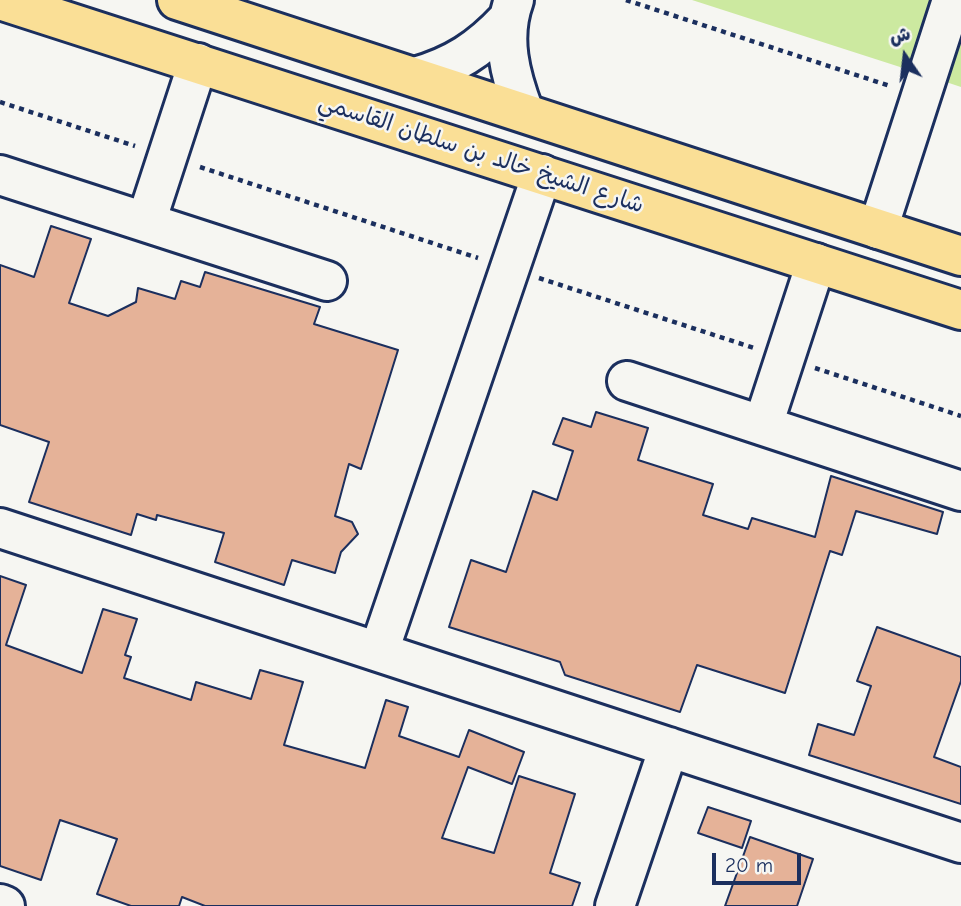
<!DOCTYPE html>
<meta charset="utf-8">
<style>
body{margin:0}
#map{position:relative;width:961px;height:906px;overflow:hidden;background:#f6f6f2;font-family:"Comic Neue","Playpen Sans Arabic",sans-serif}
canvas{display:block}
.north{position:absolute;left:870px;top:21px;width:70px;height:70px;-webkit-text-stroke:5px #f6f6f2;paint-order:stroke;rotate:346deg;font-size:19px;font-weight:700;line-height:28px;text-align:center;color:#1b2f5e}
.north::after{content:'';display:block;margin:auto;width:24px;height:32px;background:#1b2f5e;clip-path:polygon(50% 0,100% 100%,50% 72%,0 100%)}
.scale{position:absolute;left:712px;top:853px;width:89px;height:32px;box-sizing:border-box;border:4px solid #1b2f5e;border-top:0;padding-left:9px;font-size:21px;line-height:24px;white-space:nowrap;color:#1b2f5e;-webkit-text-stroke:5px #f6f6f2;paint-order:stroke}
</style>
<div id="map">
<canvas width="961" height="906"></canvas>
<div class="north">ش</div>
<div class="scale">20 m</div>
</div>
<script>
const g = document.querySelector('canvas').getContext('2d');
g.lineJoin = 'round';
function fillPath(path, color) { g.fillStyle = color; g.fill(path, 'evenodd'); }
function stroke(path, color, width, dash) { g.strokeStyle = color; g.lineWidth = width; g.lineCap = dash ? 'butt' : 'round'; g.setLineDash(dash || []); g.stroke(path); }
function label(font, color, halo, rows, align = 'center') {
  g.font = font + ' "Comic Neue","Playpen Sans Arabic",sans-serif'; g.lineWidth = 5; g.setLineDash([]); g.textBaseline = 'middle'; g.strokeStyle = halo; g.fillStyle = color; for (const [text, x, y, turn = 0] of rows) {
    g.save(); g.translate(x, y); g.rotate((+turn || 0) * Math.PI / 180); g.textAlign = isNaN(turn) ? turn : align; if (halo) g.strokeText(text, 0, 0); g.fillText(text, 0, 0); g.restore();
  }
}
const green = new Path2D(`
 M692,0H961V87L928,76Z`);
const building = new Path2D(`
 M51,226L91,239L69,303L108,316L136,302L138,288L175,299L181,281L200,287L205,272L320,307L314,324L398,350L361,469L349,464L335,516L352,522L358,534L341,552L335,573L292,560L284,585L215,562L224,533L157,515L156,520L137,514L131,535L29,502L49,442L0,425V265L34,277Z
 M596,412L648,428L638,460L713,484L703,515L748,529L752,518L815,537L831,476L943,512L937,534L856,511L842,555L830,551L785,693L697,665L680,712L565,675L560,662L449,627L471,560L506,572L533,491L557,500L573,451L553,444L563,418L591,427Z
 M0,576L26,585L6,645L82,673L103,609L137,619L125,655L131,657L124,678L191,700L196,682L251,699L260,670L303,682L284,745L365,768L386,700L408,707L399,736L459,757L469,730L524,752L512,784L468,767L442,838L494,853L519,776L575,794L550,873L580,883L572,906H205L182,897L179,906H131L97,894L117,839L60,820L41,880L0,866Z
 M877,627L961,657V681L934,757L961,767V804L809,755L818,724L854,735L871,686L857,681Z
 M708,807L751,821L742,848L698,833Z
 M750,837L813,859L797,906H725Z`);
const path = new Path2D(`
 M626,0L890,86
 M0,102L135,146
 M200,167L478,258
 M539,278L754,348
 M815,368L961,416`);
const minor = new Path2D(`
 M514,0C500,38 510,75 524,112
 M415,77C454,66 480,49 507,20
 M0,175L327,281
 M146,222L198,63
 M878,229L952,0
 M627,381L961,491
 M763,425L816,263
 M0,528L961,843
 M379,651L542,174
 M0,904L5,906
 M615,906L669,747`);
const major = new Path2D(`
 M0,0L961,310
 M177,0L961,256`);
const streetNames = [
 ["شارع الشيخ خالد بن سلطان القاسمي",481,154,18]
];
fillPath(green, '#cce9a0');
fillPath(building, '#e5b298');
stroke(building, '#1b2f5e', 2);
stroke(minor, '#1b2f5e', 44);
stroke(major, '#1b2f5e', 44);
stroke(path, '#1b2f5e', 4.5, [5, 5]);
stroke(minor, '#f6f6f2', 38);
stroke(major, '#fadf96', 38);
label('23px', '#1b2f5e', '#f6f6f2', streetNames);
</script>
